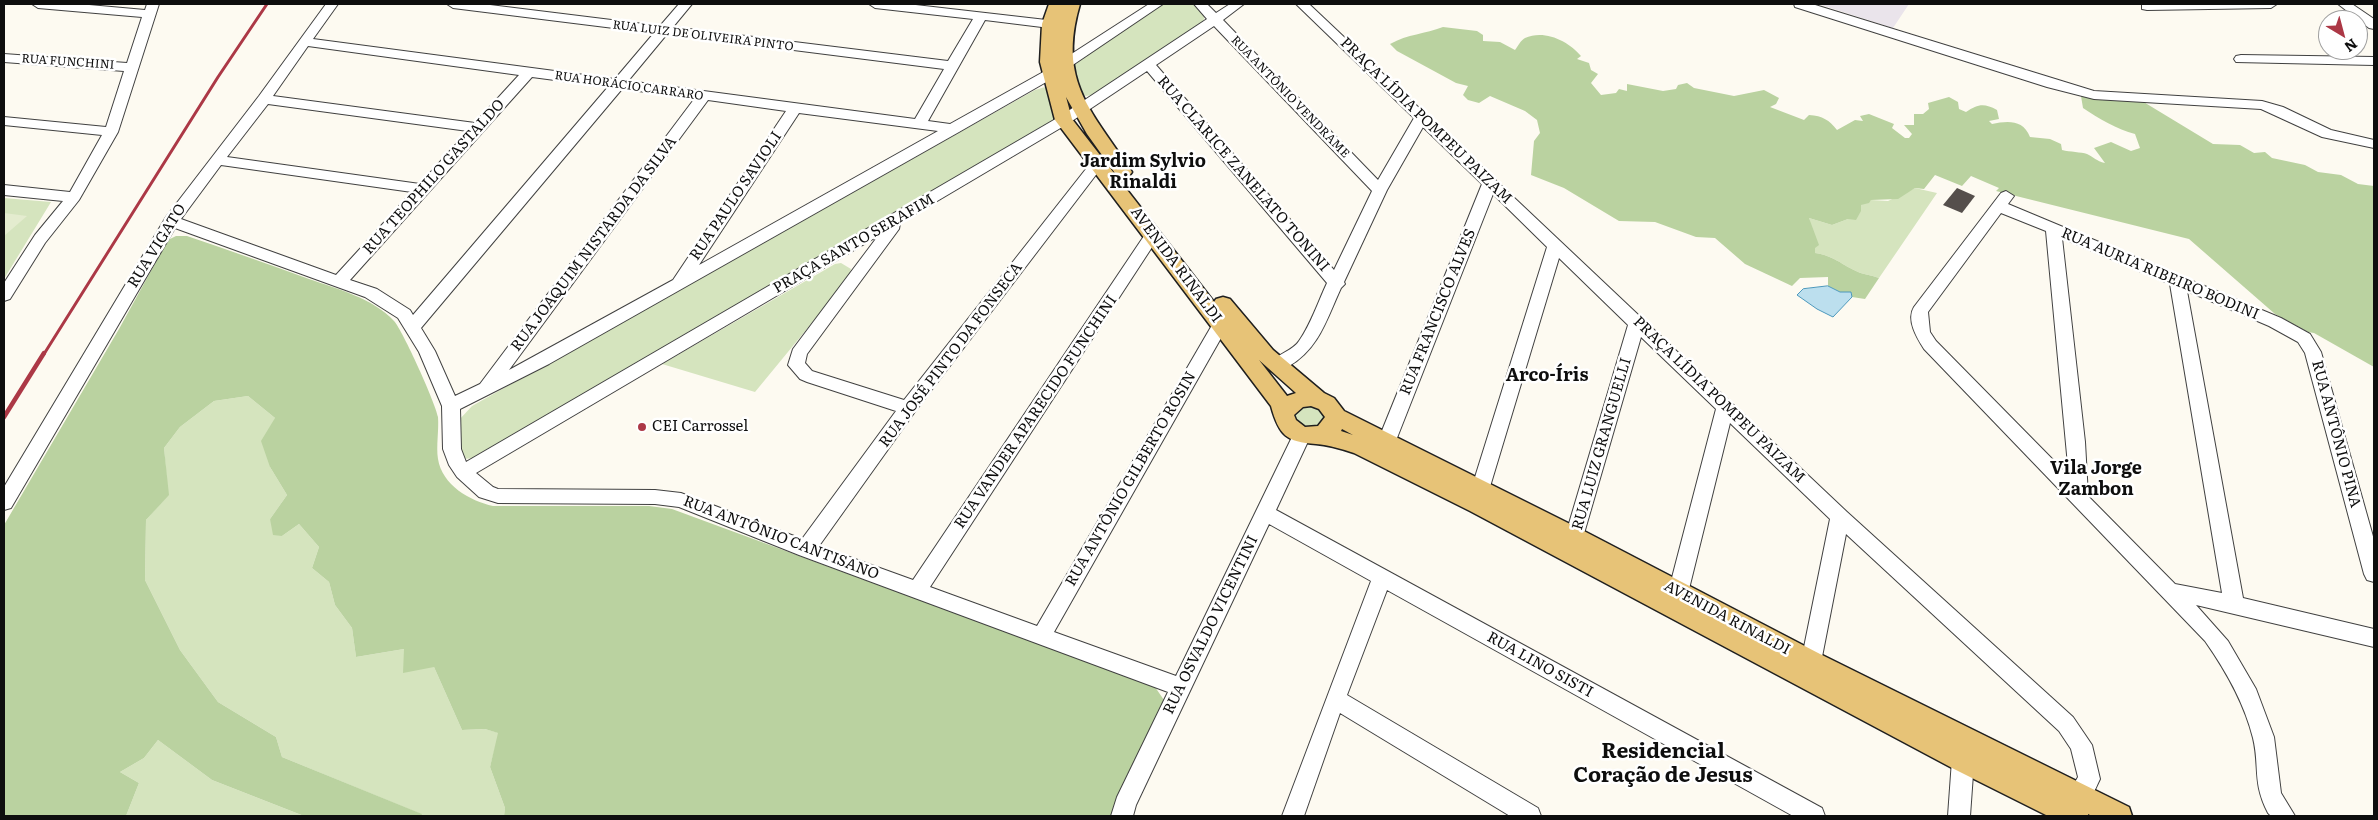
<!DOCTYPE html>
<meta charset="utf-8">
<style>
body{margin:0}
#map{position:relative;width:2378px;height:820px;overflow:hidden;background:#fdfaf1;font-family:Literata,serif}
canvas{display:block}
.frame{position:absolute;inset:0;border:5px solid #0e0e0e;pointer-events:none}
.north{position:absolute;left:2318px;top:10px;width:50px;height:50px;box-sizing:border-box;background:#fff;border:1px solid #9f9f9f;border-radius:50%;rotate:143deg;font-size:14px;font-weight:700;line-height:20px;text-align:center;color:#0e0e0e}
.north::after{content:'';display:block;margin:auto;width:18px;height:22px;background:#ac3846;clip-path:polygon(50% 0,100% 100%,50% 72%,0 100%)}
</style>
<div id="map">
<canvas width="2378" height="820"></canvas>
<div class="frame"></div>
<div class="north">N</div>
</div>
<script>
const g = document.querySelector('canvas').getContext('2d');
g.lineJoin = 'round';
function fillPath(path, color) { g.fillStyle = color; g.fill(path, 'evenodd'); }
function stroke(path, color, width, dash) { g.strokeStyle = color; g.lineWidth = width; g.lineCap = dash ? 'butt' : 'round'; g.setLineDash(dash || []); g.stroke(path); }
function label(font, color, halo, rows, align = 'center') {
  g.font = font + ' Literata,serif'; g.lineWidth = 5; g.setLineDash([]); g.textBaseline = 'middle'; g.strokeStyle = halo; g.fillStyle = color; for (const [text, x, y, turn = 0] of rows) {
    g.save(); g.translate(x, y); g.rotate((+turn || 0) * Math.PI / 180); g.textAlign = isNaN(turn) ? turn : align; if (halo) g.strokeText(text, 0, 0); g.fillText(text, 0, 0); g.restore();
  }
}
const industrial = new Path2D(`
 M1818,4H1909L1893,28Z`);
const green = new Path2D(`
 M1164,4H1194C1200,9 1207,14 1203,22L1097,94L1086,96L1081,94L1071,65Z
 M1045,87L1049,90L1057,120L477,458L462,459L458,454L459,420L472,406L1035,90Z
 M1915,188L1937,193L1879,278C1871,275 1861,274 1856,271C1839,263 1834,256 1815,253L1809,218L1832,225L1848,219L1860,205L1871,200L1888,201Z
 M4,198L51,202L4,279Z
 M841,263L851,269L848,279L755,392L662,364L835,264Z
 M248,396L275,418L270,467L287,495L270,519L282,536L299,524L319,547L312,568L329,582L335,605L352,628L356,657L404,649L434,667L462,730L485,729L499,733L490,767L505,808L504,816H421V814L282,757L276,737L218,702L180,650L145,580L146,520L168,495L164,448L180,427L214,401Z
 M1316,405L1328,418L1314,430L1297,426L1293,413L1299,406Z
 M158,740L212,780L304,816H126L139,783L120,772L144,758Z`);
const forest = new Path2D(`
 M1443,27L1477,31L1483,35V41L1500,42L1515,50C1518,46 1521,40 1525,38C1544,29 1569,41 1581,56L1577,59L1589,63L1591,70L1598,74L1591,83L1601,95L1616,93L1619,89L1627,91V84L1663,91L1676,89L1678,85L1687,83L1694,88L1734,96L1764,90L1779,98L1776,104L1770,107L1804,120L1809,115C1823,116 1829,120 1837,130L1855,120L1863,121L1860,116L1869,114L1894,124L1892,128L1905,138H1909L1912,134L1904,125H1914V114H1923L1929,109L1928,103L1949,97L1958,102L1959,109L1966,112C1978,104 1984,103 1997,110L1999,119L1989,121L1992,124C2007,121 2023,119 2030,137L2050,139L2061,144L2062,150C2070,152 2081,152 2087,154C2094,157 2096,161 2105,163L2094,148L2111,142L2131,151L2140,148L2135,134C2117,129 2099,119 2083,108L2081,96L2142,101L2213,144L2240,145L2254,153L2265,152L2272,158L2305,165L2318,172L2341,175L2358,184L2374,186V367L2314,333L2308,332L2275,314L2189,239L1996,191L1999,188L1971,176L1962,186L1935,175L1924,189L1915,188L1898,199L1871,200L1869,203L1861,205V211L1856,220L1848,219L1832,225L1809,218L1819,245L1815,248V253C1834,256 1839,263 1856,271C1861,274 1871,275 1879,278L1865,299L1852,297L1851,292H1840L1828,286V277L1800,278L1792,286L1745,264L1715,238L1696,237L1655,222L1619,221L1564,188L1531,175L1534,141L1540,133L1537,120L1525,111L1490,96L1479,103L1468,100L1463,95L1468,86L1456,83L1397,51L1390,44C1408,34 1425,34 1443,27Z
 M176,236H187C228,250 269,264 309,279C337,289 373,298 394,321C403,331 436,404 438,417C439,431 436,446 438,459C442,485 470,501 493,506H649L672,509L1155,687L1166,703L1112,816H504L505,808L490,767L498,733L485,729L462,730L434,667L403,673L404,649L356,657L352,628L335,605L329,582L312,568L319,547L299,524L282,536L273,535L270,519L287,495L270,467L261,441L275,418L248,396L214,401L180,427L164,448L169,495L146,520L145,580L180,650L218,702L276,737L282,757L422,814L421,816H304L212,780L158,740L144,758L120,772L139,783L126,816H4V525L119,329L168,240Z`);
const pitch = new Path2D(`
 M4,213L27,216L4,236Z`);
const water = new Path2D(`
 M1828,286L1840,292H1851L1852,297L1833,317L1817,309L1797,295L1803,289Z`);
const building = new Path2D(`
 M1957,188L1975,196L1962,213L1943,205Z`);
const minor = new Path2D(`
 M32,4H78L145,10L147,4H159L118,132L79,200L45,243L10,299L4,301V283L35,235L63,201L4,195V185L70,192L102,135L4,125V117L106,127L124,71L4,62V54L127,63L142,17L38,8Z
 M326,4H338L313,39L615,79L654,33L453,8L447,4H482L660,26L679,4H692L673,27L948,61L973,19L875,8L869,4H907L1055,21L1057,24L1050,28L985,20L928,121L950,124L1045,71L1149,4H1163L1055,77L959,132L549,364L460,409L461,449L466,462L1059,117L1207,19L1194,4H1207L1216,13L1230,4H1244L1223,20L1378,180L1414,118L1296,4H1309L1847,512L2073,717L2092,745L2100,779C2093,794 2083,820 2064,813L2061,806L2078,777L2071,749L2059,731L1846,534L1821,662L1818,668L1811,671L1804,668L1801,662L1830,519L1730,423L1688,593L1691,603L1688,609L1681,611L1674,609L1668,593L1716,409L1641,337L1583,537L1581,542L1574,545L1567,542L1565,537L1628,325L1559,258L1489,490L1485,508L1478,510L1471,508L1469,503L1471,490L1547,247L1493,194L1395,443L1392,448L1386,450L1380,448L1377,443L1482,184L1423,127L1387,190L1344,282L1345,284L1341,288C1327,318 1319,349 1289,366C1283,370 1279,372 1271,369L1269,365C1275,354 1292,352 1299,341C1311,324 1318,302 1327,283L1147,71L1069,123L900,223L899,229L807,354L805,363L812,371L904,400L1093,160H1103L1105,163L914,413L819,546L913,580L1148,230H1158L1161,234L1158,238L930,587L1037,626L1215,320H1227L1229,324L1054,632L1176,676L1293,435L1296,430L1302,428L1308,430L1311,435L1276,510L1822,808L1825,816H1793L1387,590L1347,695L1538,808L1541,816H1510L1340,713L1304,816H1282L1371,581L1269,524L1136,805L1133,816H1111L1117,797L1168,692L799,555L679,507L655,504L498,503L479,497L457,477L449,465L443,449L442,406L419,352L398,318L365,297L175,228L11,508L4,510V487L166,217L259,96ZM1214,26L1372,191L1334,270L1156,65ZM667,34L944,69L915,119L628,81ZM308,46L519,75L475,123L273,96ZM532,77L608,87L413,315L410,310L377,289L350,280ZM622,89L695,98L480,384L455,396L435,351L421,328ZM708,100L786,111L673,280L509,370ZM268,104L468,131L420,184L227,157ZM799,113L938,131L699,265ZM221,165L412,192L336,275L181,219ZM878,236L793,349L788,365L800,379L807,382L896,411L802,539L681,493L655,490L498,489L493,487L476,473Z
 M1794,4H1812L2094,91L2262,101L2283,107L2331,130L2374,140V148L2322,137L2261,109L2094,99L2047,87L1795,7Z
 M2142,4H2277L2271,8L2147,10L2142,9Z
 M2338,4H2352L2374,19V29L2369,28Z
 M2241,55L2374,57V65L2236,62L2234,59L2236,56Z
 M2006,191L2014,196L2008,204L2281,318L2310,334L2321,352L2374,540V582L2367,580L2364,574L2305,353L2298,342L2269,326L2187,291L2243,598L2374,629V647L2196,605L2228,641L2256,689L2274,737L2281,793L2295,816H2271L2268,813C2252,782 2260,767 2253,738C2244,702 2226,671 2205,641L1924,349C1917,338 1906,320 1914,307L2001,193ZM2001,213L2046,231L2069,476L1936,341L1930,332L1928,312ZM2062,238L2170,284L2222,593L2175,584L2088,496L2085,442Z
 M1963,750L1971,753L1974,760L1970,816H1948L1952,760L1955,753Z`);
const major = new Path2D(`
 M1049,4H1080C1057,82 1092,111 1132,172L1129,176H1117L1087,134L1066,97L1072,119L1214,302L1216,299L1223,297L1230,299L1273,350L1324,393L1334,398L1344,411L1582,530L1820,654L2129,807L2132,816H2092L2088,814V816H2048L1954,769L1470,511L1354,453C1342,449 1329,445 1316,444C1286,442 1279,435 1271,406L1055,120L1040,62L1042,24ZM1259,360L1296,393L1287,396ZM1311,406L1319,409L1325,417L1318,426L1305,427L1296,420L1294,415L1303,407ZM1342,429L1353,435L1341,431Z`);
const railFar1 = new Path2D(`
 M44,354L218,77L267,4`);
const rail = new Path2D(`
 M4,417L44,353`);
const markers = [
 [642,427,5,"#ac3846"]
];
const farStreetnames = [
 ["RUA LUIZ DE OLIVEIRA PINTO",703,36,7],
 ["RUA FUNCHINI",68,62,4],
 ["RUA HORÁCIO CARRARO",629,86,8],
 ["RUA ANTÔNIO VENDRAME",1290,97,46]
];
const streetNames = [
 ["PRAÇA LÍDIA POMPEU PAIZAM",1426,121,44],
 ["RUA CLARICE ZANELATO TONINI",1243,174,49],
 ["RUA TEOPHILO GASTALDO",434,177,-48],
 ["RUA PAULO SAVIOLI",736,196,-56],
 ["RUA JOAQUIM NISTARDA DA SILVA",594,244,-53],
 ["PRAÇA SANTO SERAFIM",854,244,-30],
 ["RUA VIGATO",157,246,-58],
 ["AVENIDA RINALDI",1176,265,53],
 ["RUA AURIA RIBEIRO BODINI",2160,274,23],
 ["RUA FRANCISCO ALVES",1438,312,-68],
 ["RUA JOSÉ PINTO DA FONSECA",951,355,-53],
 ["PRAÇA LÍDIA POMPEU PAIZAM",1719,400,44],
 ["RUA VANDER APARECIDO FUNCHINI",1036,412,-56],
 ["RUA ANTÔNIO PINA",2336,434,75],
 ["RUA LUIZ GRANGUELLI",1602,444,-74],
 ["RUA ANTÔNIO GILBERTO ROSIN",1131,479,-60],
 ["RUA ANTÔNIO CANTISANO",781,538,21],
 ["AVENIDA RINALDI",1727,618,28],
 ["RUA OSVALDO VICENTINI",1211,625,-64],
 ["RUA LINO SISTI",1540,665,29]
];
const poiNames = [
 ["CEI Carrossel",652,427]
];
const quarterNames = [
 ["Jardim Sylvio",1143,162],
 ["Rinaldi",1143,183],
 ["Arco-Íris",1547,376],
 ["Vila Jorge",2096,469],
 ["Zambon",2096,490]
];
const nearQuarternames = [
 ["Residencial",1663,752],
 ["Coração de Jesus",1663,776]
];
fillPath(industrial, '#eae4eb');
fillPath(green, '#d5e4be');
fillPath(forest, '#bad2a0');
fillPath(pitch, '#e4eccf');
fillPath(water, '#bcdfee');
stroke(water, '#4c98bc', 1);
fillPath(building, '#554f4c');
stroke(minor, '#414141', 2);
stroke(major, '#1f1f1f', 3);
fillPath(minor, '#fff');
fillPath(major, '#e7c377');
stroke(railFar1, '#ac3846', 3);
stroke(rail, '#ac3846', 4.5);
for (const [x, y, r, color] of markers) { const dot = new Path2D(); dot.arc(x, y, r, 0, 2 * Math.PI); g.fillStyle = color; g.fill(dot); stroke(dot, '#fff', 2); }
label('12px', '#0e0e0e', '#fff', farStreetnames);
label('15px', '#0e0e0e', '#fff', streetNames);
label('15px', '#0e0e0e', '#fff', poiNames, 'left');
label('bold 18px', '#0e0e0e', '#fff', quarterNames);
label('bold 21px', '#0e0e0e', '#fff', nearQuarternames);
</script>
